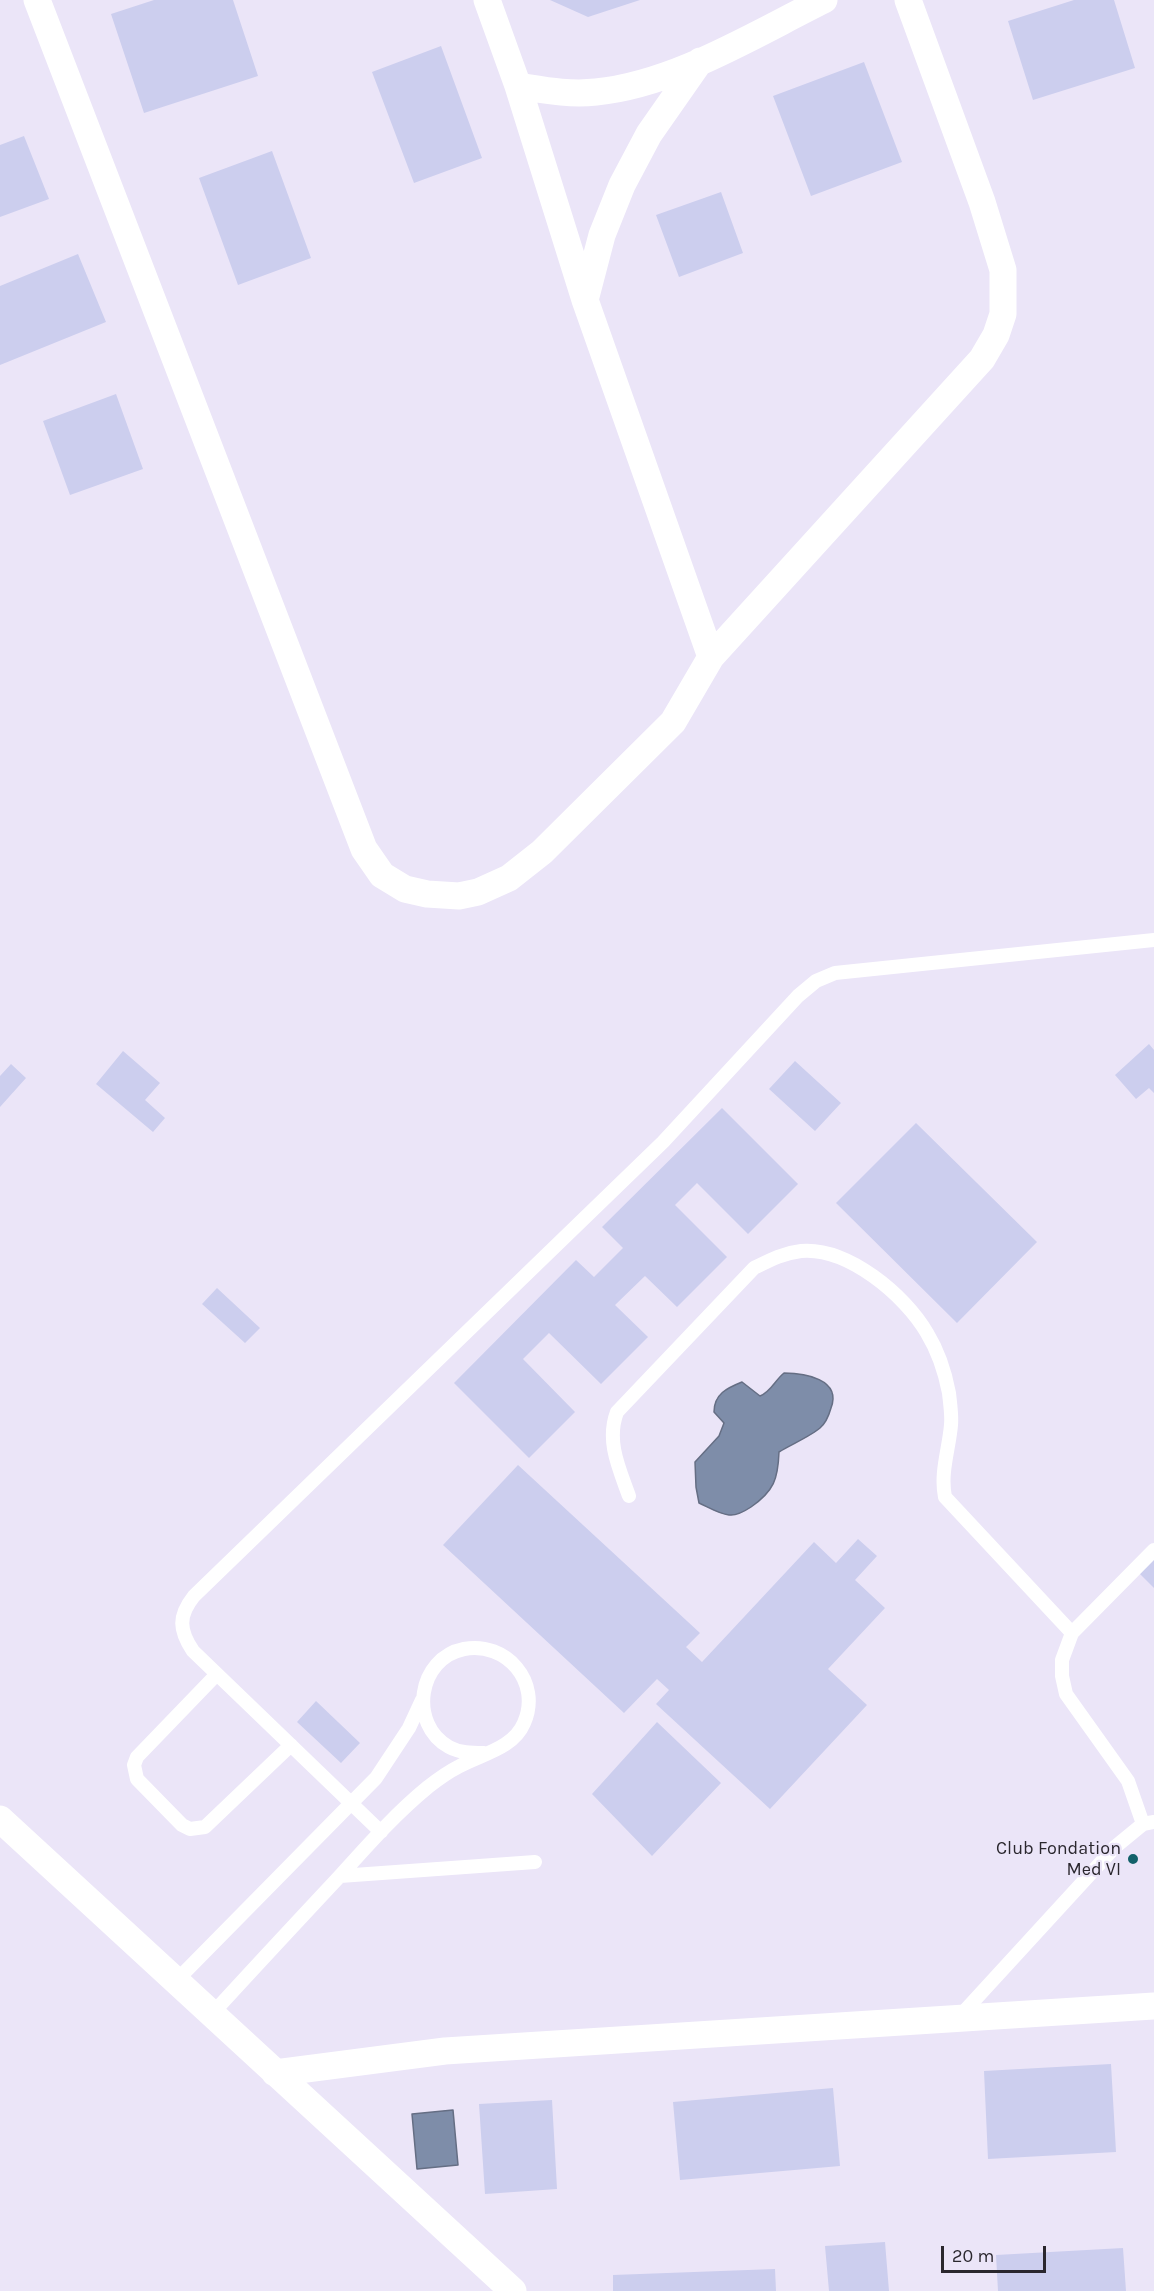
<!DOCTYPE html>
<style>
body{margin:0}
#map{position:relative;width:1154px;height:2291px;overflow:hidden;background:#ebe5f8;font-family:Karla,sans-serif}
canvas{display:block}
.scale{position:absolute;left:941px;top:2246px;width:105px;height:27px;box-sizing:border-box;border:3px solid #2a272e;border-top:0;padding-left:8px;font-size:18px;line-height:21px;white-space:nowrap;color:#2a272e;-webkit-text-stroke:4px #ebe5f8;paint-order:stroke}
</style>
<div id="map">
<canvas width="1154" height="2291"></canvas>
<div class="scale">20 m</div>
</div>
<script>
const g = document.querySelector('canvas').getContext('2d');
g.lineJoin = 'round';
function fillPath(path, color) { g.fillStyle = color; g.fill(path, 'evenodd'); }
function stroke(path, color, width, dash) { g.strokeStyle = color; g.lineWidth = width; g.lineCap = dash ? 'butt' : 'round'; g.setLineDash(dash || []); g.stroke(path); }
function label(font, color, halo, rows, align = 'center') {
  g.font = font + ' Karla,sans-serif'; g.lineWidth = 4.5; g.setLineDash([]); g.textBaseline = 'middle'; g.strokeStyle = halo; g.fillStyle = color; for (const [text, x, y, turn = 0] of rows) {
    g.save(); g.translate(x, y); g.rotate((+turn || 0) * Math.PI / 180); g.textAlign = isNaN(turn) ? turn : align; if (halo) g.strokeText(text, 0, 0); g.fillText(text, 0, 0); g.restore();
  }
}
const water = new Path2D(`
 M784,1373C804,1373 842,1379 831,1408C829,1415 826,1423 820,1428C811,1436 790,1445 779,1452C778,1479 774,1491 751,1507C745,1511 737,1516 729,1515C719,1514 708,1507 699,1503L696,1487L695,1462L719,1436L724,1423L714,1412C714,1394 727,1388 742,1382L760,1396C771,1392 775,1380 784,1373Z
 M453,2110L458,2165L417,2169L412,2114Z`);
const building = new Path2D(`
 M154,0H233L258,76L144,113L111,14Z
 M550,0H640L588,17Z
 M1074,0H1114L1135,68L1033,100L1008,21Z
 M441,46L482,158L414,183L372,72Z
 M864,62L902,162L811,196L773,96Z
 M24,136L49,199L0,217V145Z
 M272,151L311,258L238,285L199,178Z
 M721,192L743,253L679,277L656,215Z
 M78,254L106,322L0,365V286Z
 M116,394L143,469L70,495L43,421Z
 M1149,1044L1154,1050V1093L1149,1088L1136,1099L1115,1075Z
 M123,1051L160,1083L145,1100L165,1118L153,1132L96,1084Z
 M795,1061L841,1103L815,1131L769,1089Z
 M11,1064L26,1078L0,1107V1076Z
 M722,1108L798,1184L748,1234L697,1183L675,1205L727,1257L677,1307L645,1276L615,1305L648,1337L601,1384L549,1333L523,1359L575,1412L529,1458L454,1383L576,1260L594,1277L623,1248L602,1227Z
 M916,1123L1037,1242L957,1323L836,1203Z
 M217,1288L260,1328L245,1343L202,1304Z
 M518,1465L700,1633L686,1647L702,1662L814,1542L836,1563L858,1539L877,1556L855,1580L885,1608L828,1669L867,1705L770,1809L656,1704L669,1690L657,1679L624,1713L443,1545Z
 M1154,1555V1588L1137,1571Z
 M316,1701L360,1743L341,1763L297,1722Z
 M657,1722L721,1783L652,1856L592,1794Z
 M1111,2064L1116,2152L988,2159L984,2071Z
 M833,2088L840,2166L680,2180L673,2102Z
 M552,2100L557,2189L485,2194L479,2104Z
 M885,2242L889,2291H829L825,2246Z
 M1123,2248L1126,2291H998L996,2255Z
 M775,2269L776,2291H613V2275Z`);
const service = new Path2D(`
 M629,1496C619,1468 606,1441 617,1412L754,1268C770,1260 783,1253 801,1251C848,1247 905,1295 927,1333C938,1351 945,1372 949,1393C950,1403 952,1415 951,1425C949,1449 940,1473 945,1497L1072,1633
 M217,1674L137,1757L134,1765L137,1779L182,1825L190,1829L205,1827L291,1745
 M1143,1824L1128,1781L1066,1694L1062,1676V1660L1072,1633L1154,1550
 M381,1832L193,1651C179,1630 178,1616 194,1596L663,1142L798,996L816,981L835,973L1154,940
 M340,1876L535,1862
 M176,1981L376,1778L409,1728L422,1700
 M212,2014C254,1968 296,1923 339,1877C367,1846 395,1814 428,1787C437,1780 448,1772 458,1767C481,1754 513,1749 524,1723C542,1682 506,1641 464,1649C418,1658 408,1724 449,1747C460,1753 471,1753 484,1753
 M960,2016L1115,1847L1143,1824L1154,1822`);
const minor = new Path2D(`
 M37,0L364,849L382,875L405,889L427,894L459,896L478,892L509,878L542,852L673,722L711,657L982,359L996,335L1003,314V270L982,202L908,0
 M487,0L518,86L585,300L711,657
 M518,86C544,90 569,95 596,92C675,84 753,35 824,0
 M585,300L602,235L622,185L649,134L700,61
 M0,1819L513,2291
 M275,2073L445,2051L1154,2006`);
const markers = [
 [1133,1859,6,"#12616a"]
];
const poiNames = [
 ["Club Fondation",1121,1849],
 ["Med VI",1121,1870]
];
fillPath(water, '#7e8da9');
stroke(water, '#656e84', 1.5);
fillPath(building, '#ccceee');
stroke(service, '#fff', 14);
stroke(minor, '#fff', 27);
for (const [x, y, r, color] of markers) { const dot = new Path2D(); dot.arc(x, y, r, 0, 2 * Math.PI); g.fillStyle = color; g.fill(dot); stroke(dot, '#ebe5f8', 2); }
label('18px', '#2a272e', '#ebe5f8', poiNames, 'right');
</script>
